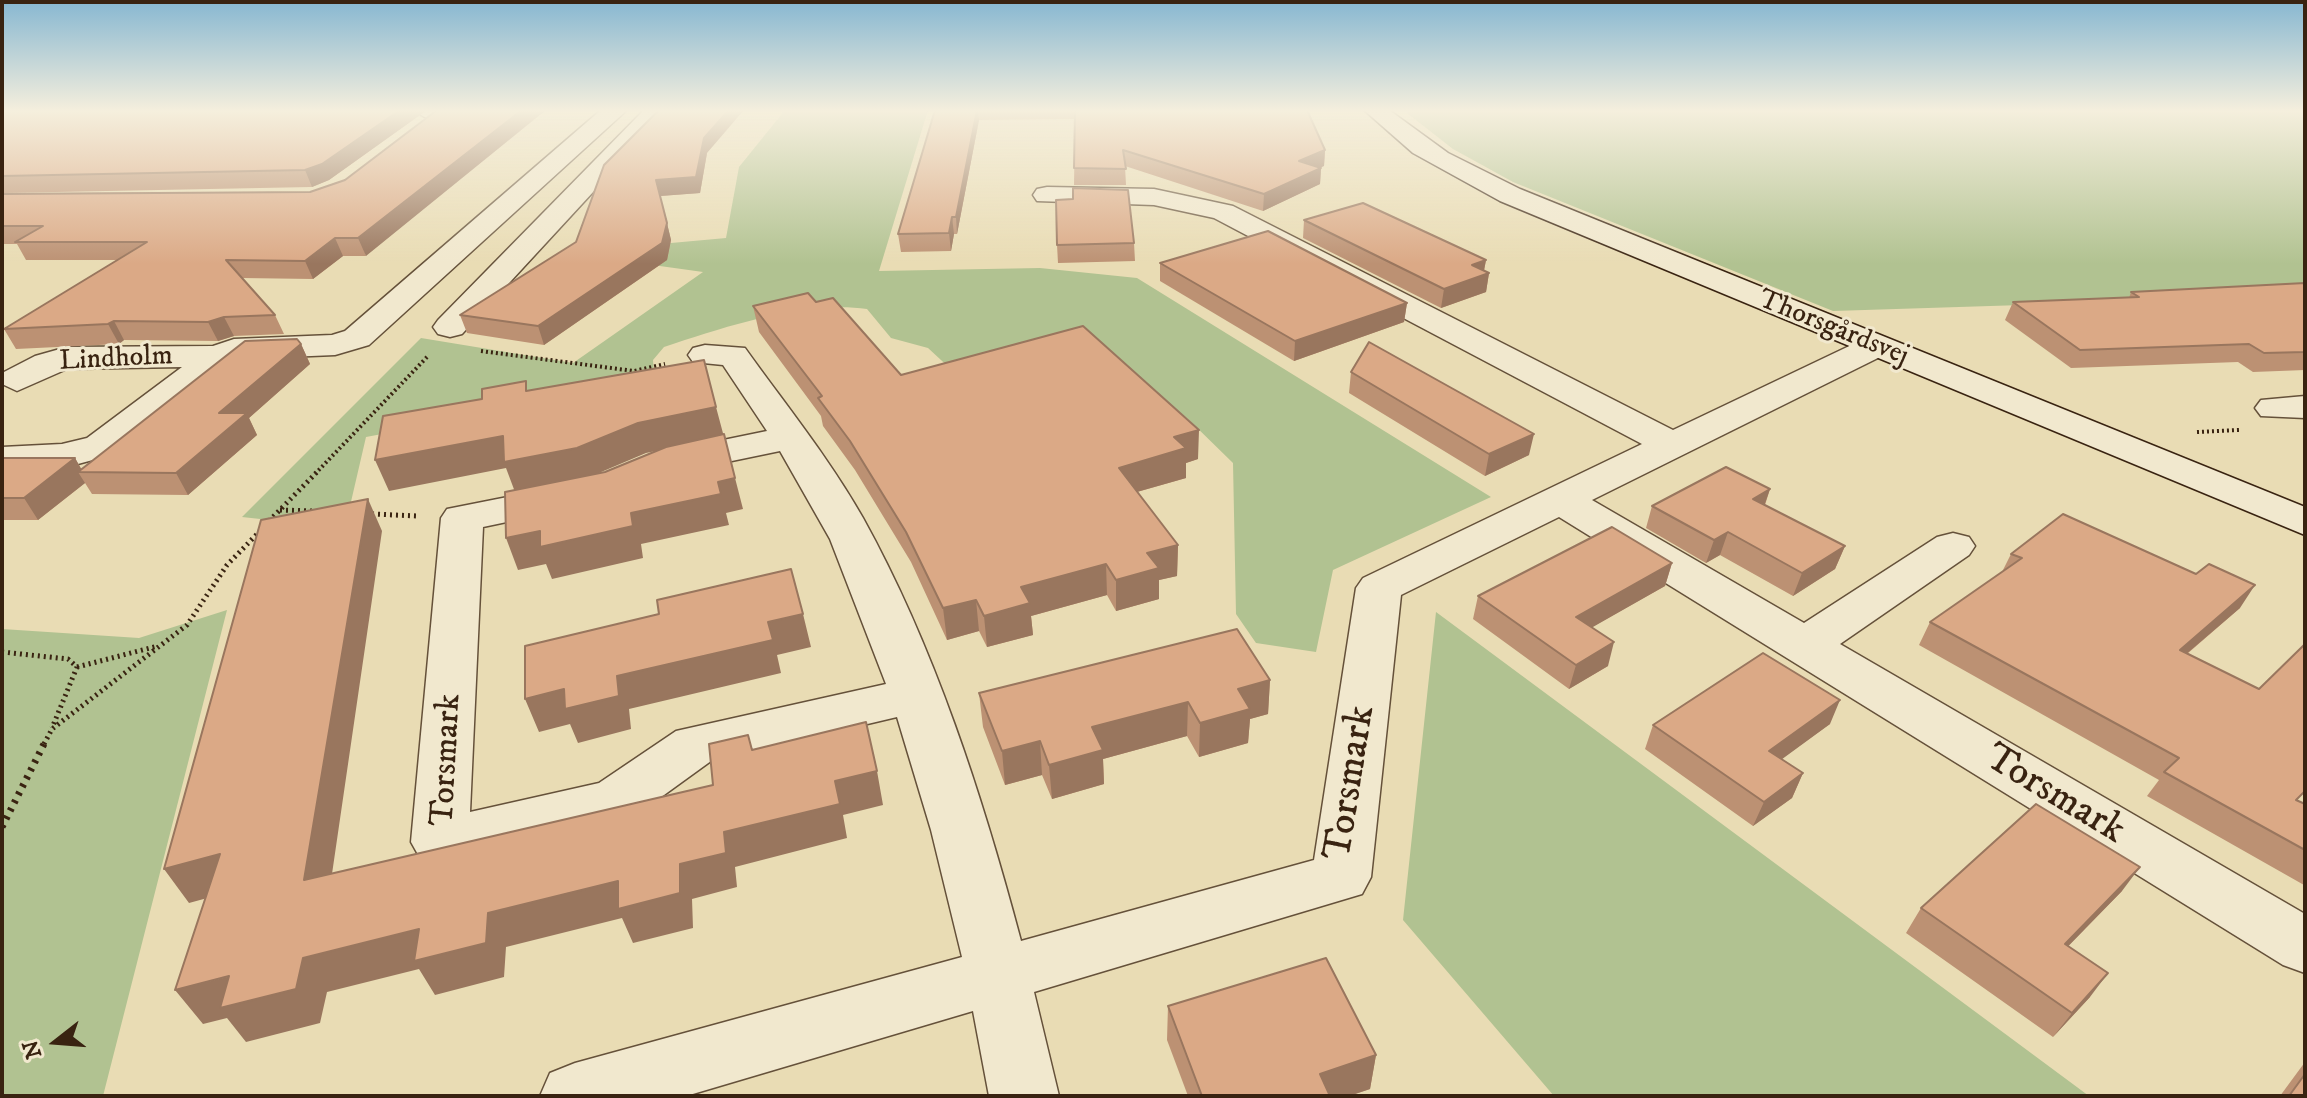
<!DOCTYPE html>
<meta charset="utf-8">
<style>
body{margin:0}
#map{position:relative;width:2307px;height:1098px;overflow:hidden;background:#e9dcb4;font-family:"IM FELL DW Pica",serif}
canvas{display:block}
.frame{position:absolute;inset:0;border:4px solid #392311;pointer-events:none}
.north{position:absolute;left:16px;top:1002px;width:80px;height:80px;-webkit-text-stroke:6px #f1e8ce;paint-order:stroke;rotate:253deg;font-size:22px;font-weight:700;line-height:32px;text-align:center;color:#392311}
.north::after{content:'';display:block;margin:auto;width:28px;height:36px;background:#392311;clip-path:polygon(50% 0,100% 100%,50% 72%,0 100%)}
</style>
<div id="map">
<canvas width="2307" height="1098"></canvas>
<div class="frame"></div>
<div class="north">N</div>
</div>
<script>
const g = document.querySelector('canvas').getContext('2d');
g.lineJoin = 'round';
function fillPath(path, color) { g.fillStyle = color; g.fill(path, 'evenodd'); }
function stroke(path, color, width, dash) { g.strokeStyle = color; g.lineWidth = width; g.lineCap = dash ? 'butt' : 'round'; g.setLineDash(dash || []); g.stroke(path); }
function label(font, color, halo, rows, align = 'center') {
  g.font = font + ' "IM FELL DW Pica",serif'; g.lineWidth = 6; g.setLineDash([]); g.textBaseline = 'middle'; g.strokeStyle = halo; g.fillStyle = color; for (const [text, x, y, turn = 0] of rows) {
    g.save(); g.translate(x, y); g.rotate((+turn || 0) * Math.PI / 180); g.textAlign = isNaN(turn) ? turn : align; if (halo) g.strokeText(text, 0, 0); g.fillText(text, 0, 0); g.restore();
  }
}
const green = new Path2D(`
 M785,110H928L879,271L1040,268L1137,278L1491,497L1333,570L1316,652L1256,643L1236,614L1233,463L1188,419L1090,339L954,372L928,348L891,338L867,309C805,300 724,327 664,347L653,360L654,374L607,392L366,437L350,506L315,525L242,517L421,338L573,363L703,272L581,255L583,251L726,238L739,167Z
 M1403,110H2305V296L1833,311L1513,182L1453,149Z
 M227,610L103,1096H2V629L139,638Z
 M1436,612L2089,1096H1554L1403,920Z`);
const pathFar2 = new Path2D(`
 M481,351L634,371L665,364
 M2197,432L2239,430
 M315,474L428,356`);
const pathFar1 = new Path2D(`
 M280,510L314,511
 M372,514L417,516
 M269,521L317,472
 M2,652L68,659L77,667L52,728
 M77,667L158,646
 M44,744L52,729L187,625L227,565L262,529`);
const path = new Path2D(`
 M2,827L45,742`);
const street = new Path2D(`
 M416,110H487L483,115C463,120 432,129 416,110Z
 M601,110H627L369,345L335,355L240,359L115,454L63,468L2,471V447L62,444L87,438L182,367L67,369L17,391L2,384L4,372L35,356L67,347L213,346L234,339L332,335L345,331Z
 M644,110H664L666,113L462,334L450,337L438,334L433,327L438,320Z
 M1047,187L1154,189L1233,206L1673,430L1864,339L1876,336L1888,339L1893,346L1888,353L1592,500L1804,623L1937,537L1953,533L1969,537L1975,546L1969,555L1840,644L2305,914V973L2283,965L1559,517L1401,595L1371,877L1362,894L1034,992L1059,1096H989L973,1011L686,1096H540L550,1073L575,1063L962,957L931,830L897,717L711,761L635,816L615,822L440,865L420,858L411,842L441,518L447,509L563,486L578,489L584,498L578,507L483,527L470,812L599,783L676,731L886,684L830,539L780,451L669,474L655,470L649,462L655,454L767,431L723,365L693,362L688,355L693,348L705,345L745,348C785,404 829,458 863,518C935,648 983,798 1021,941L1314,860L1356,588L1363,578L1642,444L1214,218L1154,205L1037,201L1033,195L1037,189Z
 M2305,396V418L2261,416L2255,408L2261,400Z`);
const secondary = new Path2D(`
 M1364,110H1389L1448,153L1520,189L2305,507V535L1500,201L1413,153Z`);
const wall = new Path2D(`
 M2,110H427L329,180L312,187L5,193L310,192L345,180L366,256H343L313,279L242,278L275,315L284,334L234,336L218,341L124,340L119,344L16,349L4,329L117,260H26L17,244H2Z
 M935,110H1075L1325,150L1324,166L1320,167L1321,168L1320,184L1263,211L1125,166L1126,185H1074L1075,119L979,120L957,234H954L951,251L901,252L898,234Z
 M707,153L700,193L660,196L671,240L667,260L544,345L467,333L460,315L576,242Z
 M1073,199L1134,243L1135,261L1058,263L1057,245Z
 M1304,220L1486,260L1484,271L1489,273L1486,292L1441,308L1303,238Z
 M1160,263L1407,303L1404,322L1294,361L1160,281Z
 M2305,283V370L2253,372L2238,362L2071,368L2005,320L2013,302L2129,298L2131,292Z
 M816,302L901,375L1198,459L1186,463V478L1137,492L1178,545L1177,576L1159,580V599L1116,611L1107,595L1031,616L1033,635L987,647L979,631L947,640L911,562L855,470L823,426L821,416L759,332L753,306Z
 M301,344L310,364L249,418L257,435L188,495L92,494L85,483L38,520H2V458H75L81,469Z
 M1351,372L1529,455L1485,476L1349,393Z
 M1770,489L1765,505L1845,546L1835,569L1793,596L1720,555L1706,563L1646,528L1652,506Z
 M2011,554L2240,608L2187,654L2298,801L2305,804V883L2304,885L2147,796L2159,780L1919,645L1930,622L2002,572Z
 M1672,563L1665,586L1592,627L1608,666L1569,689L1473,619L1478,596Z
 M1270,680L1268,714L1250,719L1248,743L1199,757L1187,736L1103,759L1104,784L1052,799L1042,775L1005,785L983,727L979,693Z
 M1830,724L1781,759L1803,773L1792,798L1753,826L1645,749L1653,725Z
 M2122,891L2068,946L2090,997L2053,1037L1906,933L1921,908Z
 M1168,1006L1376,1055L1370,1089L1349,1096H1188L1167,1040Z
 M2305,1062V1096H2280Z`);
const shadedWall = new Path2D(`
 M400,110H427L329,180L312,187L305,170Z
 M522,110H546L366,256L358,238Z
 M729,110H744L707,153L700,193L660,196L656,180Z
 M977,110H978L979,120L957,234L956,217Z
 M1325,150L1324,166L1298,177L1299,161Z
 M1321,168L1320,184L1263,211L1264,194Z
 M952,217L954,234L951,251L949,233Z
 M667,223L671,240L667,260L544,345L538,326Z
 M335,238L343,256L313,279L305,261Z
 M1486,260L1483,275L1489,273L1486,292L1441,308L1444,289L1472,265Z
 M1407,303L1404,322L1294,361L1295,341Z
 M224,317L234,336L218,341L208,322Z
 M114,321L124,340L119,344L108,324Z
 M301,344L310,364L249,418L257,435L188,495L176,473L219,413Z
 M716,407L724,437L646,453L587,478L515,492L506,468L389,491L375,460L503,436L638,423Z
 M1199,430L1198,459L1186,463V478L1119,497V468L1174,437Z
 M1534,434L1529,455L1485,476L1489,454Z
 M75,458L83,472H78L85,483L38,520L24,498Z
 M735,478L743,509L726,513L729,525L641,544L643,558L552,579L546,564L518,570L506,538L631,513L718,482Z
 M1770,489L1762,512L1753,499Z
 M368,499L382,531L326,915L304,880Z
 M1728,532L1720,555L1706,563L1714,540Z
 M1178,545L1177,576L1159,580V599L1116,611V580L1147,553Z
 M1845,546L1835,569L1793,596L1802,573Z
 M1672,563L1665,586L1570,640L1576,617Z
 M1106,564L1107,595L1031,616L1033,635L987,647L984,616L1021,587Z
 M2255,585L2240,608L2164,673L2180,650Z
 M976,600L979,631L947,640L943,608Z
 M803,614L811,647L777,655L781,673L629,709L631,729L578,743L570,724L539,732L525,699L617,676L768,622Z
 M1614,642L1608,666L1569,689L1576,665Z
 M1270,680L1268,714L1250,719L1248,743L1199,757L1200,723L1238,689Z
 M1840,700L1830,724L1759,776L1769,751Z
 M1188,702L1187,736L1103,759L1104,784L1052,799L1049,765L1092,727Z
 M1040,741L1042,775L1005,785L1002,751Z
 M877,771L883,805L843,815L847,838L735,867L737,887L692,899L693,928L633,943L622,918L506,947L504,977L435,995L419,969L327,992L320,1023L246,1042L227,1018L203,1024L175,990L680,864L724,832L835,781Z
 M1803,773L1792,798L1753,826L1764,802Z
 M220,854L244,888L189,903L164,869Z
 M2140,867L2122,891L2047,968L2065,944Z
 M2108,973L2090,997L2053,1037L2072,1013Z
 M1376,1055L1370,1089L1349,1096H1317L1320,1074Z`);
const building = new Path2D(`
 M2,110H400L322,164L305,170L2,176Z
 M437,110H522L358,238H335L305,261L226,260L275,315L224,317L208,322L114,321L108,324L4,329L147,242H15L43,226H2V194L310,192L345,180Z
 M659,110H729L704,138L696,177L656,180L667,223L662,243L538,326L460,315L576,242L604,165Z
 M935,110H977L956,217H952L949,233L898,234Z
 M1075,110H1307L1325,150L1299,161L1321,168L1264,194L1123,150L1126,169L1074,168Z
 M1073,188L1128,190L1134,243L1057,245L1056,200L1073,199Z
 M1363,203L1486,260L1472,265L1489,273L1444,289L1304,220Z
 M1268,231L1407,303L1295,341L1160,263Z
 M2305,283V352L2264,353L2249,344L2080,350L2013,302L2139,297L2131,292Z
 M808,293L816,302L833,298L901,375L1083,326L1199,430L1174,437L1186,448L1119,468L1178,545L1147,553L1159,568L1116,580L1106,564L1021,587L1030,603L984,616L976,600L943,608L906,532L850,441L818,398L822,396L753,306Z
 M297,339L301,344L219,413H247L176,473L78,472L245,341Z
 M1369,342L1534,434L1489,454L1351,372Z
 M704,360L716,407L638,423L577,448L504,462L503,436L375,460L383,416L482,399V389L526,381V391Z
 M724,434L735,478L718,482L721,494L631,513L633,526L540,547V531L506,538L505,492L605,472L666,447Z
 M2,458H75L24,498H2Z
 M1726,467L1770,489L1753,499L1845,546L1802,573L1728,532L1714,540L1652,506Z
 M368,499L304,880L713,785L709,744L748,735L752,750L866,722L877,771L835,781L840,804L724,832L726,853L680,864V893L618,909V881L488,913L486,943L414,961L419,929L303,958L296,989L220,1008L229,976L175,990L220,854L164,869L261,520Z
 M2063,514L2196,574L2209,564L2255,585L2180,650L2259,689L2305,644V791L2296,800L2305,804V850L2164,772L2179,758L1930,622L2022,558L2011,554Z
 M1612,527L1672,563L1576,617L1614,642L1576,665L1478,596Z
 M791,569L803,614L768,622L773,640L617,676L619,696L565,709L564,689L525,699V646L659,614L657,600Z
 M1237,629L1270,680L1238,689L1250,709L1200,723L1188,702L1092,727L1103,750L1049,765L1040,741L1002,751L979,693Z
 M1763,653L1840,700L1769,751L1803,773L1764,802L1653,725Z
 M2036,804L2140,867L2065,944L2108,973L2072,1013L1921,908Z
 M1326,958L1376,1055L1320,1074L1330,1096H1202L1168,1006Z
 M2305,1074V1096H2289Z`);
const farStreetnames = [
 ["Thorsgårdsvej",1833,329,22],
 ["Lindholm",116,360,-3]
];
const streetNames = [
 ["Torsmark",448,760,-87]
];
const nearStreetnames = [
 ["Torsmark",1352,783,-81],
 ["Torsmark",2054,796,31]
];
fillPath(green, '#b1c291');
stroke(street, '#65513a', 3);
stroke(secondary, '#392311', 3);
stroke(pathFar2, '#392311', 4, [2, 3]);
stroke(pathFar1, '#392311', 5, [2, 4]);
stroke(path, '#392311', 7, [3, 6]);
fillPath(street, '#f1e8ce');
fillPath(secondary, '#f1e8ce');
fillPath(wall, '#bc9173');
fillPath(shadedWall, '#99765e');
fillPath(building, '#dba986');
stroke(building, '#99765e', 2);
const sky = g.createLinearGradient(0, 0, 0, 264);
sky.addColorStop(0, '#87b7d1');
sky.addColorStop(0.42, '#f5efdd');
sky.addColorStop(1, '#f5efdd00');
g.fillStyle = sky;
g.fillRect(0, 0, 2307, 264);
label('28px', '#392311', '#f1e8ce', farStreetnames);
label('34px', '#392311', '#f1e8ce', streetNames);
label('40px', '#392311', '#f1e8ce', nearStreetnames);
</script>
